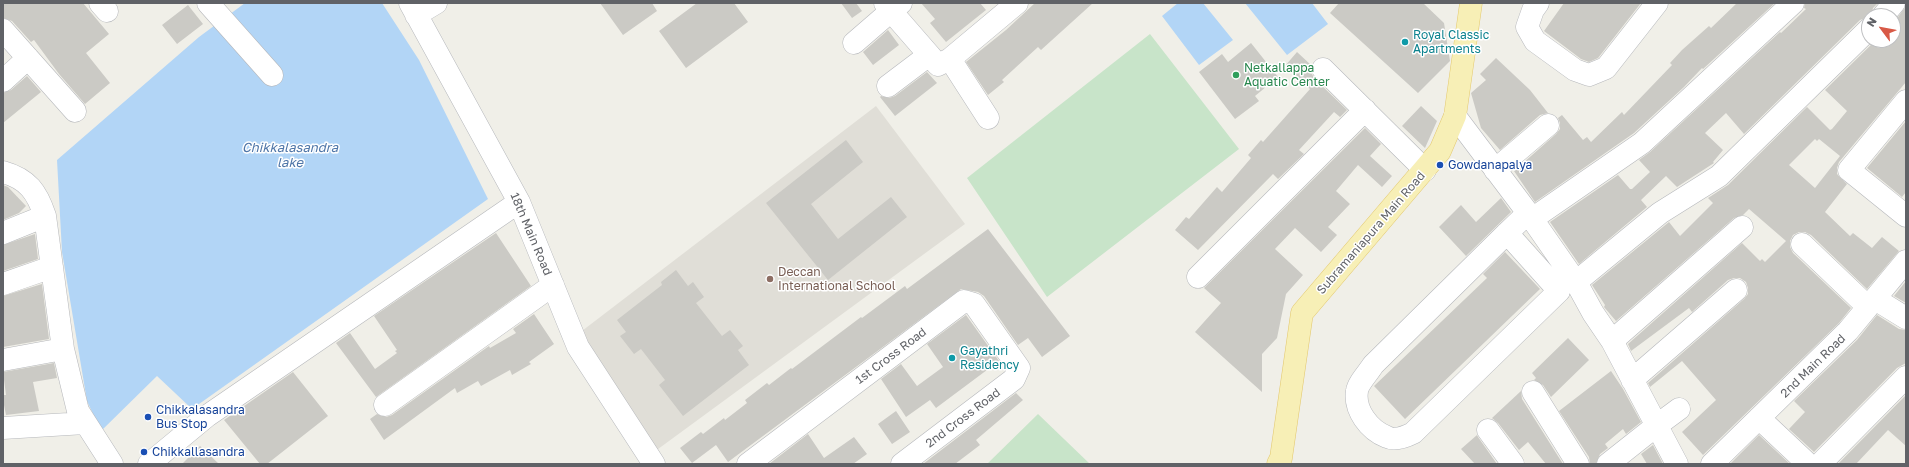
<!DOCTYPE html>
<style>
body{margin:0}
#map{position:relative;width:1909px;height:467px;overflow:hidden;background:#f0efe8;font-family:"Golos Text",sans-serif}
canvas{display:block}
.frame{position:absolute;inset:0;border:4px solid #606267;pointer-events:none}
.north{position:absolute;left:1861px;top:8px;width:40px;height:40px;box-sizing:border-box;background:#fff;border:1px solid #bfc0c2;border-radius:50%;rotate:302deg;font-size:11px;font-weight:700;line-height:16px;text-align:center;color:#606267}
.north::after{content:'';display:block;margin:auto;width:14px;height:18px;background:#d85946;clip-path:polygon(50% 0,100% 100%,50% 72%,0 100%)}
</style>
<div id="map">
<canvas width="1909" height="467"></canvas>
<div class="frame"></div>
<div class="north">N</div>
</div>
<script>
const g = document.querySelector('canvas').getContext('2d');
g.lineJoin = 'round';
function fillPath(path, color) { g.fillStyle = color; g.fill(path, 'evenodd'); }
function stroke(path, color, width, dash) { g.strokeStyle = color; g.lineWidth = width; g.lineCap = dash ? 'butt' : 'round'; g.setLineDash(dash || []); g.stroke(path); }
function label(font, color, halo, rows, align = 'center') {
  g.font = font + ' "Golos Text",sans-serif'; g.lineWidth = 3; g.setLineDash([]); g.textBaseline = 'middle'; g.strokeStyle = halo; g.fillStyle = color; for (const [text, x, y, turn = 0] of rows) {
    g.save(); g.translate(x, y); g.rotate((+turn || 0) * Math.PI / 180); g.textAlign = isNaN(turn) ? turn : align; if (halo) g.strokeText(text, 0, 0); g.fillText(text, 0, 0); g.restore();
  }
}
const education = new Path2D(`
 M876,106L965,224L654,452L578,334Z`);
const green = new Path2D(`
 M1150,34L1239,149L1047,297L967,178Z
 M1038,414L1090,464H987Z`);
const water = new Path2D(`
 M245,3H382L419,60L488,199L192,409L157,376L101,431L87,401L62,252L57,160L199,37Z
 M1178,3H1203L1233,40L1199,65L1162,16Z
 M1245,3H1312L1328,24L1287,55Z`);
const building = new Path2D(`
 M3,3H83L109,34L86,53L110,83L85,104L59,74L34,40L31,42L12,21L3,18Z
 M600,3H652L657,11L623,35Z
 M697,3H734L748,22L686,68L659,31Z
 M841,3H856L862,11L852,18Z
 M921,3H980L986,10L946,42L930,23L935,19Z
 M1035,3H1093L1041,50L1038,47L1002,80L1004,82L988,95L966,62L1006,30Z
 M1339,3H1423L1444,23L1450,61L1418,93L1330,13Z
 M1564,3H1641L1598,58L1589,62L1581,59L1544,31Z
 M1737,3H1775L1703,69L1702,68L1684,87L1634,133L1535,202L1514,171L1556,134L1560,129V123L1558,118L1562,115L1583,140L1587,137L1591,142L1622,112L1624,115L1672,65L1670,63L1682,50L1709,26L1711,28Z
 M1805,3H1878L1873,8L1871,16L1860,20L1744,134L1726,113L1705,133L1723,150L1713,162L1714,163L1677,187L1666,176L1641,200L1647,207L1579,264L1550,222L1618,175L1630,189H1632L1650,172L1639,160L1650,152L1780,32L1781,33L1806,9L1804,8Z
 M188,5L203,24L177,44L162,25Z
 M1906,6V82L1839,162L1837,168V174L1847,184L1825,212L1850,236L1853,233L1872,248L1882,237L1899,251L1867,289L1811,235L1805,232H1799L1793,235L1790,241V247L1793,253L1851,308L1839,323L1703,455L1682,432L1716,400L1682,361L1650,387L1648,383L1744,299L1748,294V288L1746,282L1740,278H1734L1728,280L1692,312L1689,308L1631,351L1628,344L1742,243L1760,261L1762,259L1765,262L1786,241L1749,209L1743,215L1734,218L1616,321L1604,307L1605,305L1592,285L1669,222L1680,236L1713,203L1708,198L1728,185L1807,107L1830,130L1832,129L1847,111L1825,90L1876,40H1893V24ZM1815,139L1817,141L1819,139L1840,156L1815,188L1789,165Z
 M888,30L899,45L873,65L863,52Z
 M1251,43L1278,77L1255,96L1259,101L1235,119L1199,72L1222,54L1228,62Z
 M1297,52L1311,65V72L1314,78L1347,110L1340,117L1334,112L1299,150L1304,154L1278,179L1273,174L1198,250L1175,230L1186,217L1189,219L1217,187L1222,192L1251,158L1248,155L1261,140L1263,142L1310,89L1285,66Z
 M1496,58L1530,90L1548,113L1540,115L1500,150L1481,128L1471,93L1486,80L1480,74Z
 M927,72L937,83L895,116L880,97L881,96L889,98L895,96Z
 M27,76L41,92L3,123V93L11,90Z
 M1421,106L1437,121L1425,148L1402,126Z
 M1906,121V192L1902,197L1867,168Z
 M1365,128L1381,144L1370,156L1392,176L1382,187L1358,165L1336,191L1350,204L1328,227L1337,235L1321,252L1295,228L1275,249L1303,275L1286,294L1277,338L1262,354V392L1195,332L1221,303L1204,288Z
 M846,140L863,162L811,204L838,239L891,197L907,217L828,280L766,203Z
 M3,185L8,187L26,206L19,213L3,220Z
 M1501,198L1511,212L1466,256L1439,227L1461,205L1476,222Z
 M988,229L1070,336L1042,357L1028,338L1018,345L984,296L978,292L961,289L728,462L716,445L692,463L680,448L701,432L703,434L724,418L725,420L747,403L745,400L767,383L769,385L791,368L792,369L861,317L862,318L905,286L907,289Z
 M496,233L531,286L376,397L336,343L350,333L375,369L397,353L395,351L397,350L374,316Z
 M35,234L38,259L3,271V245Z
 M1505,252L1540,289L1405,419L1374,386L1487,278L1483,274Z
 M676,270L688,286L693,282L704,297L696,303L722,336L730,330L743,346L738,350L749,365L683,416L659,385L665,380L641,349L634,354L620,336L626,332L617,320L662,285L661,282Z
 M1906,281V303L1894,296Z
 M42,284L49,339L3,347V296Z
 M534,314L554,344L529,362L531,364L512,375L510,370L481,386L478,381L457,393L455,388L384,440L370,419L377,414L386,417L392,415L489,346L490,348L516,333L513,329Z
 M966,315L999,361L936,408L930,400L906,417L881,379L901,364L917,386L943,367L927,344Z
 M1877,315L1899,329L1906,330V363L1897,368L1814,452L1789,429L1805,412L1794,401L1857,340Z
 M1568,338L1589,360L1551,397L1543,385L1534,380L1536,378L1532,373Z
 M54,363L57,378L33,382L39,411L6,415L3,400V395H6L3,372Z
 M1611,371L1623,389L1641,422L1626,434L1623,429L1605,444L1608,448L1600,454L1596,464H1590L1589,457L1559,411Z
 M293,372L328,416L267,464H260L224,420Z
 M1521,391L1522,399L1563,464H1546L1528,442L1519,450L1498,423L1492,418Z
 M1016,393L1023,400L976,440L980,445L955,464H923Z
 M1906,395V446L1888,430L1856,464H1838Z
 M896,411L910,432L892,444L878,424Z
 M808,434L824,458L854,437L867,454L853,464H769Z
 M1477,435L1478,437L1497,464H1475L1461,449Z
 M1759,435L1790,464H1730Z
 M1653,445L1663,464H1647L1641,454Z
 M200,446L219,464H182Z`);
const minor = new Path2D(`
 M100,3L107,11
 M208,3L272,75
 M410,3L519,202L578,347L654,464
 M901,3L891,11L938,65L950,59L1017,3
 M1538,3L1533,10L1527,27L1535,41L1575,70L1589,75L1606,68L1657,3
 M416,15L436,3
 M1883,16L1894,3
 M3,30L75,111
 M854,43L891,11L885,3
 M950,59L988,118
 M1323,69L1425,170
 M3,81L28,58
 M888,86L929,55
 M1906,101L1849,170L1906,216
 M1455,116L1528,213L1576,282L1593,313L1612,341L1677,464
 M1495,170L1548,125
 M3,172C28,179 37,192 45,216L63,349L78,411L112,464
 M1532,219L1642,143L1793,3
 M3,233L45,216
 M1507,233L1559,291L1413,433C1405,437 1395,441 1387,437C1369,430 1354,410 1357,391C1358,383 1369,372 1373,365L1507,233L1528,213
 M1802,244L1868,307
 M1198,277L1365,110
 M1576,282L1660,213L1719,176L1869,29
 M3,284L52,267
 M1875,299L1906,318
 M1612,341L1742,227
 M3,360L63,349
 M1632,380L1736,290
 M1533,392L1578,464
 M385,405L553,285
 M1759,418L1808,464
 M3,428L85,423
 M1488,430L1513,464
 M149,464L207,416L519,202
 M748,464L964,301L974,304L1019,368L1014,379L902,464
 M1608,464L1656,426L1679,409
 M1712,464L1848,331L1906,261
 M1820,464L1906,377`);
const major = new Path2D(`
 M1278,464L1281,458L1302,313L1440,151L1455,116L1471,3`);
const markers = [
 [1405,42,4,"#0f9aa8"],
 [1236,75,4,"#2e9e5b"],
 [1440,165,4,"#1a4fb4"],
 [770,279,4,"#8d6e63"],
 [952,358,4,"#0f9aa8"],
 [148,417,4,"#1a4fb4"],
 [144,452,4,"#1a4fb4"]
];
const cultureNames = [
 ["Royal Classic",1413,35],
 ["Apartments",1413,49],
 ["Gayathri",960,351],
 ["Residency",960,365]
];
const leisureNames = [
 ["Netkallappa",1244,68],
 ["Aquatic Center",1244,82]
];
const transitNames = [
 ["Gowdanapalya",1448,165],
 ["Chikkalasandra",156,410],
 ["Bus Stop",156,424],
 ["Chikkallasandra",152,452]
];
const streetNames = [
 ["Subramaniapura Main Road",1371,233,-49],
 ["18th Main Road",531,234,67],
 ["1st Cross Road",891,356,-37],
 ["2nd Main Road",1813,366,-44],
 ["2nd Cross Road",963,418,-37]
];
const educationNames = [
 ["Deccan",778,272],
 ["International School",778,286]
];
const waterNames = [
 ["Chikkalasandra",290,148],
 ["lake",290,163]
];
fillPath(education, '#e0ded7');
fillPath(green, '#c8e4c9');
fillPath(water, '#b2d5f6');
fillPath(building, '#cbcac5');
stroke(minor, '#b5b7bb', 23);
stroke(major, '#e3c86e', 23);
stroke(minor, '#fff', 22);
stroke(major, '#f7efb6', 22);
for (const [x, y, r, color] of markers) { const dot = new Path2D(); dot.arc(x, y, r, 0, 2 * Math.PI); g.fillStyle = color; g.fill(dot); stroke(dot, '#fff', 1.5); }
label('12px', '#0d838f', '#fff', cultureNames, 'left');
label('12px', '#27864d', '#fff', leisureNames, 'left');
label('12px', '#164399', '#fff', transitNames, 'left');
label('12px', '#606267', '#fff', streetNames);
label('12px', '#785e54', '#fff', educationNames, 'left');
label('italic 13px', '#4f76a8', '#fff', waterNames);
</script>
